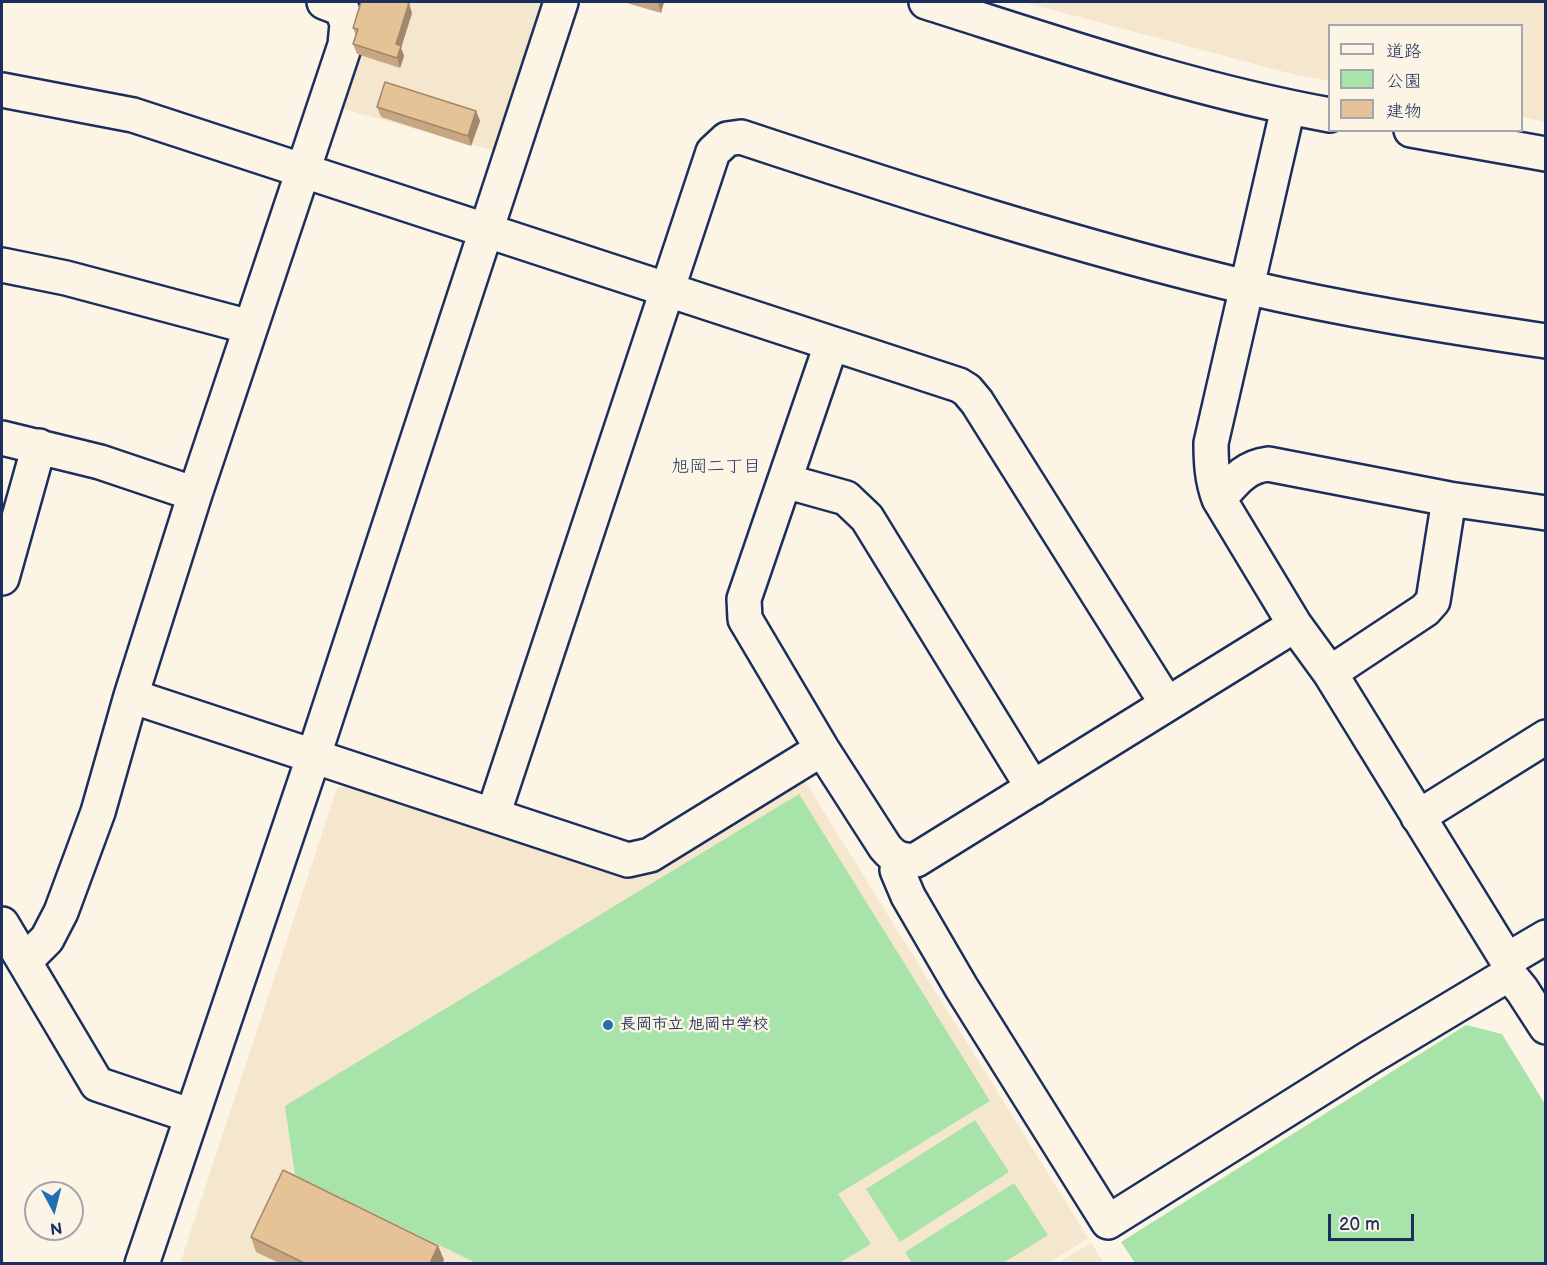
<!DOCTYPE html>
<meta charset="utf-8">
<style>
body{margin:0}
#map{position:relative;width:1547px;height:1265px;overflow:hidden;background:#fcf5e5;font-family:"Balsamiq Sans","Klee One",sans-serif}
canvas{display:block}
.frame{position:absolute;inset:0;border:3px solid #1b2f5e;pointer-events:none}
.legend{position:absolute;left:1328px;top:24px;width:195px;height:108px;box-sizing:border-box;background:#fcf5e5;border:2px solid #a2a6af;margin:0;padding:8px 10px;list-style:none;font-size:18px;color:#1b2f5e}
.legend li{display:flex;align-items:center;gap:12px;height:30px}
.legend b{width:30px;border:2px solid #a2a6af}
.north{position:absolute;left:24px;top:1181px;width:60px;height:60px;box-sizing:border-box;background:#fcf5e5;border:2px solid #a2a6af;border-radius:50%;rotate:173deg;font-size:16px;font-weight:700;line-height:24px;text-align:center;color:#1b2f5e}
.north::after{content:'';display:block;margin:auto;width:21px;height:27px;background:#1f6fb2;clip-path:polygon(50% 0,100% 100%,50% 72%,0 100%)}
.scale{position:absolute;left:1328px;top:1214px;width:86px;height:27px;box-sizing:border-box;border:3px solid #1b2f5e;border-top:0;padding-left:8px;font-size:18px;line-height:21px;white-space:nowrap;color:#1b2f5e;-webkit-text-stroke:4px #fcf5e5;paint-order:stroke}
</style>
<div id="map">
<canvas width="1547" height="1265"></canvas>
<div class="frame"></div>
<ul class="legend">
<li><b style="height:8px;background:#fcf5e5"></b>道路</li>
<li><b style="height:16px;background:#a8e4aa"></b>公園</li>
<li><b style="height:16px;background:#e6c297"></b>建物</li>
</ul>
<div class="north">N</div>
<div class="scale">20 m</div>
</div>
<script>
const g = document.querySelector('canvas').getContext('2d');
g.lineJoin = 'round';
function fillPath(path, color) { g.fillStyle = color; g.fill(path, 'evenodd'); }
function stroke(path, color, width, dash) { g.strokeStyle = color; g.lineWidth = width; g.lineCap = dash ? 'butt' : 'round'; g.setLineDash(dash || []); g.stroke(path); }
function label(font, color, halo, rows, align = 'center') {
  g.font = font + ' "Balsamiq Sans","Klee One",sans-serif'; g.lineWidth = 5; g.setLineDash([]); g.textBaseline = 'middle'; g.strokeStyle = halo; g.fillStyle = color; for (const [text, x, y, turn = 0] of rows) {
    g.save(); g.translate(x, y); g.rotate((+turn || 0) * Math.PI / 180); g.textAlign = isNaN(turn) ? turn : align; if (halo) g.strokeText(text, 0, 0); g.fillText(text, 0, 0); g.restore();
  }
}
const built = new Path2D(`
 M356,2H545L498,152L329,105Z
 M1023,2H1545V122L1522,117V26H1330L1329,81L1296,75Z
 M803,778L1088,1238L1047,1264H180L337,788L354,783L641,877Z
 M1091,1243L1104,1263H1057Z`);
const green = new Path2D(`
 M799,794L990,1101L838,1194L871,1244L839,1263H476L295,1175L285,1106Z
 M1466,1025L1502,1034L1545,1104V1263H1135L1121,1242Z
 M975,1120L1009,1172L900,1242L866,1189Z
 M1014,1183L1048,1235L1003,1263H912L905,1252Z`);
const minor = new Path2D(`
 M926,2C1059,44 1192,90 1330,115
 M2,90L133,115L959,385L967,390L977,402L1167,704
 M1411,130L1546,154
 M2,265L66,278L250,327
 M831,345L744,599L745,619L822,749L885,847C894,858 901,861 916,860L1295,625L1219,499C1212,480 1211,463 1211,443L1288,108
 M2,438L100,462L195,494
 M785,481L846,498L867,518L1033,788
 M1219,499C1234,482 1244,467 1268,464L1449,499L1546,513
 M2,578L39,446
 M1295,625L1330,673L1507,960L1546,937
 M1330,673L1425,610L1433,601L1449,499
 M131,696L628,860L650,855L822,749
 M493,815L713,152L727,139L741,137C907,192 1075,246 1246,287C1345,310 1445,326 1546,341
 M1418,817L1546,737
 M899,859L897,870L908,896L961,987L1108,1222L1369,1058L1509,974L1522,990L1546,1027
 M2,924L97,1084L192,1116
 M26,960L47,939L61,912L98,812L131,696L195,494L345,45L347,24L342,9L324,2
 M142,1264L314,755L561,2`);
const wall = new Path2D(`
 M623,2H664L661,13Z
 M412,13L401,48L404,56L400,68L357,54L353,44L356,36L353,28Z
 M377,107L476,111L480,121L471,146L381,117Z
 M251,1237L438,1246L444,1260L442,1263H279L256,1252Z`);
const shadedWall = new Path2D(`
 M658,2H664L661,13L658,3Z
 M409,3L412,13L401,48L404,56L400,68L397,58L396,44Z
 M476,111L480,121L471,146L468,136Z
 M438,1246L444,1260L442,1263H430Z`);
const building = new Path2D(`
 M361,2H405L409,3L396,44L401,46L397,58L353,44L358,29L353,28Z
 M385,82L476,111L468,136L377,107Z
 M283,1170L438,1246L430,1263H304L251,1237Z`);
const markers = [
 [608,1025,6,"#1f6fb2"]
];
const poiNames = [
 ["長岡市立 旭岡中学校",620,1025]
];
const neighbourhoodNames = [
 ["旭岡二丁目",716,467]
];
fillPath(built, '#f5e6ce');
fillPath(green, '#a8e4aa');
stroke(minor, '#1b2f5e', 38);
stroke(minor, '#fcf5e5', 33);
fillPath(wall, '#c6a782');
fillPath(shadedWall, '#a1886a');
fillPath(building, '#e6c297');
stroke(building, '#a1886a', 1.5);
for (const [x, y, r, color] of markers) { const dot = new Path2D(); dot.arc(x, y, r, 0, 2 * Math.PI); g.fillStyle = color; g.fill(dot); stroke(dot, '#fcf5e5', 2); }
label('bold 16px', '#1b2f5e', '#fcf5e5', poiNames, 'left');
label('18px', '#1b2f5e', '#fcf5e5', neighbourhoodNames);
</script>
